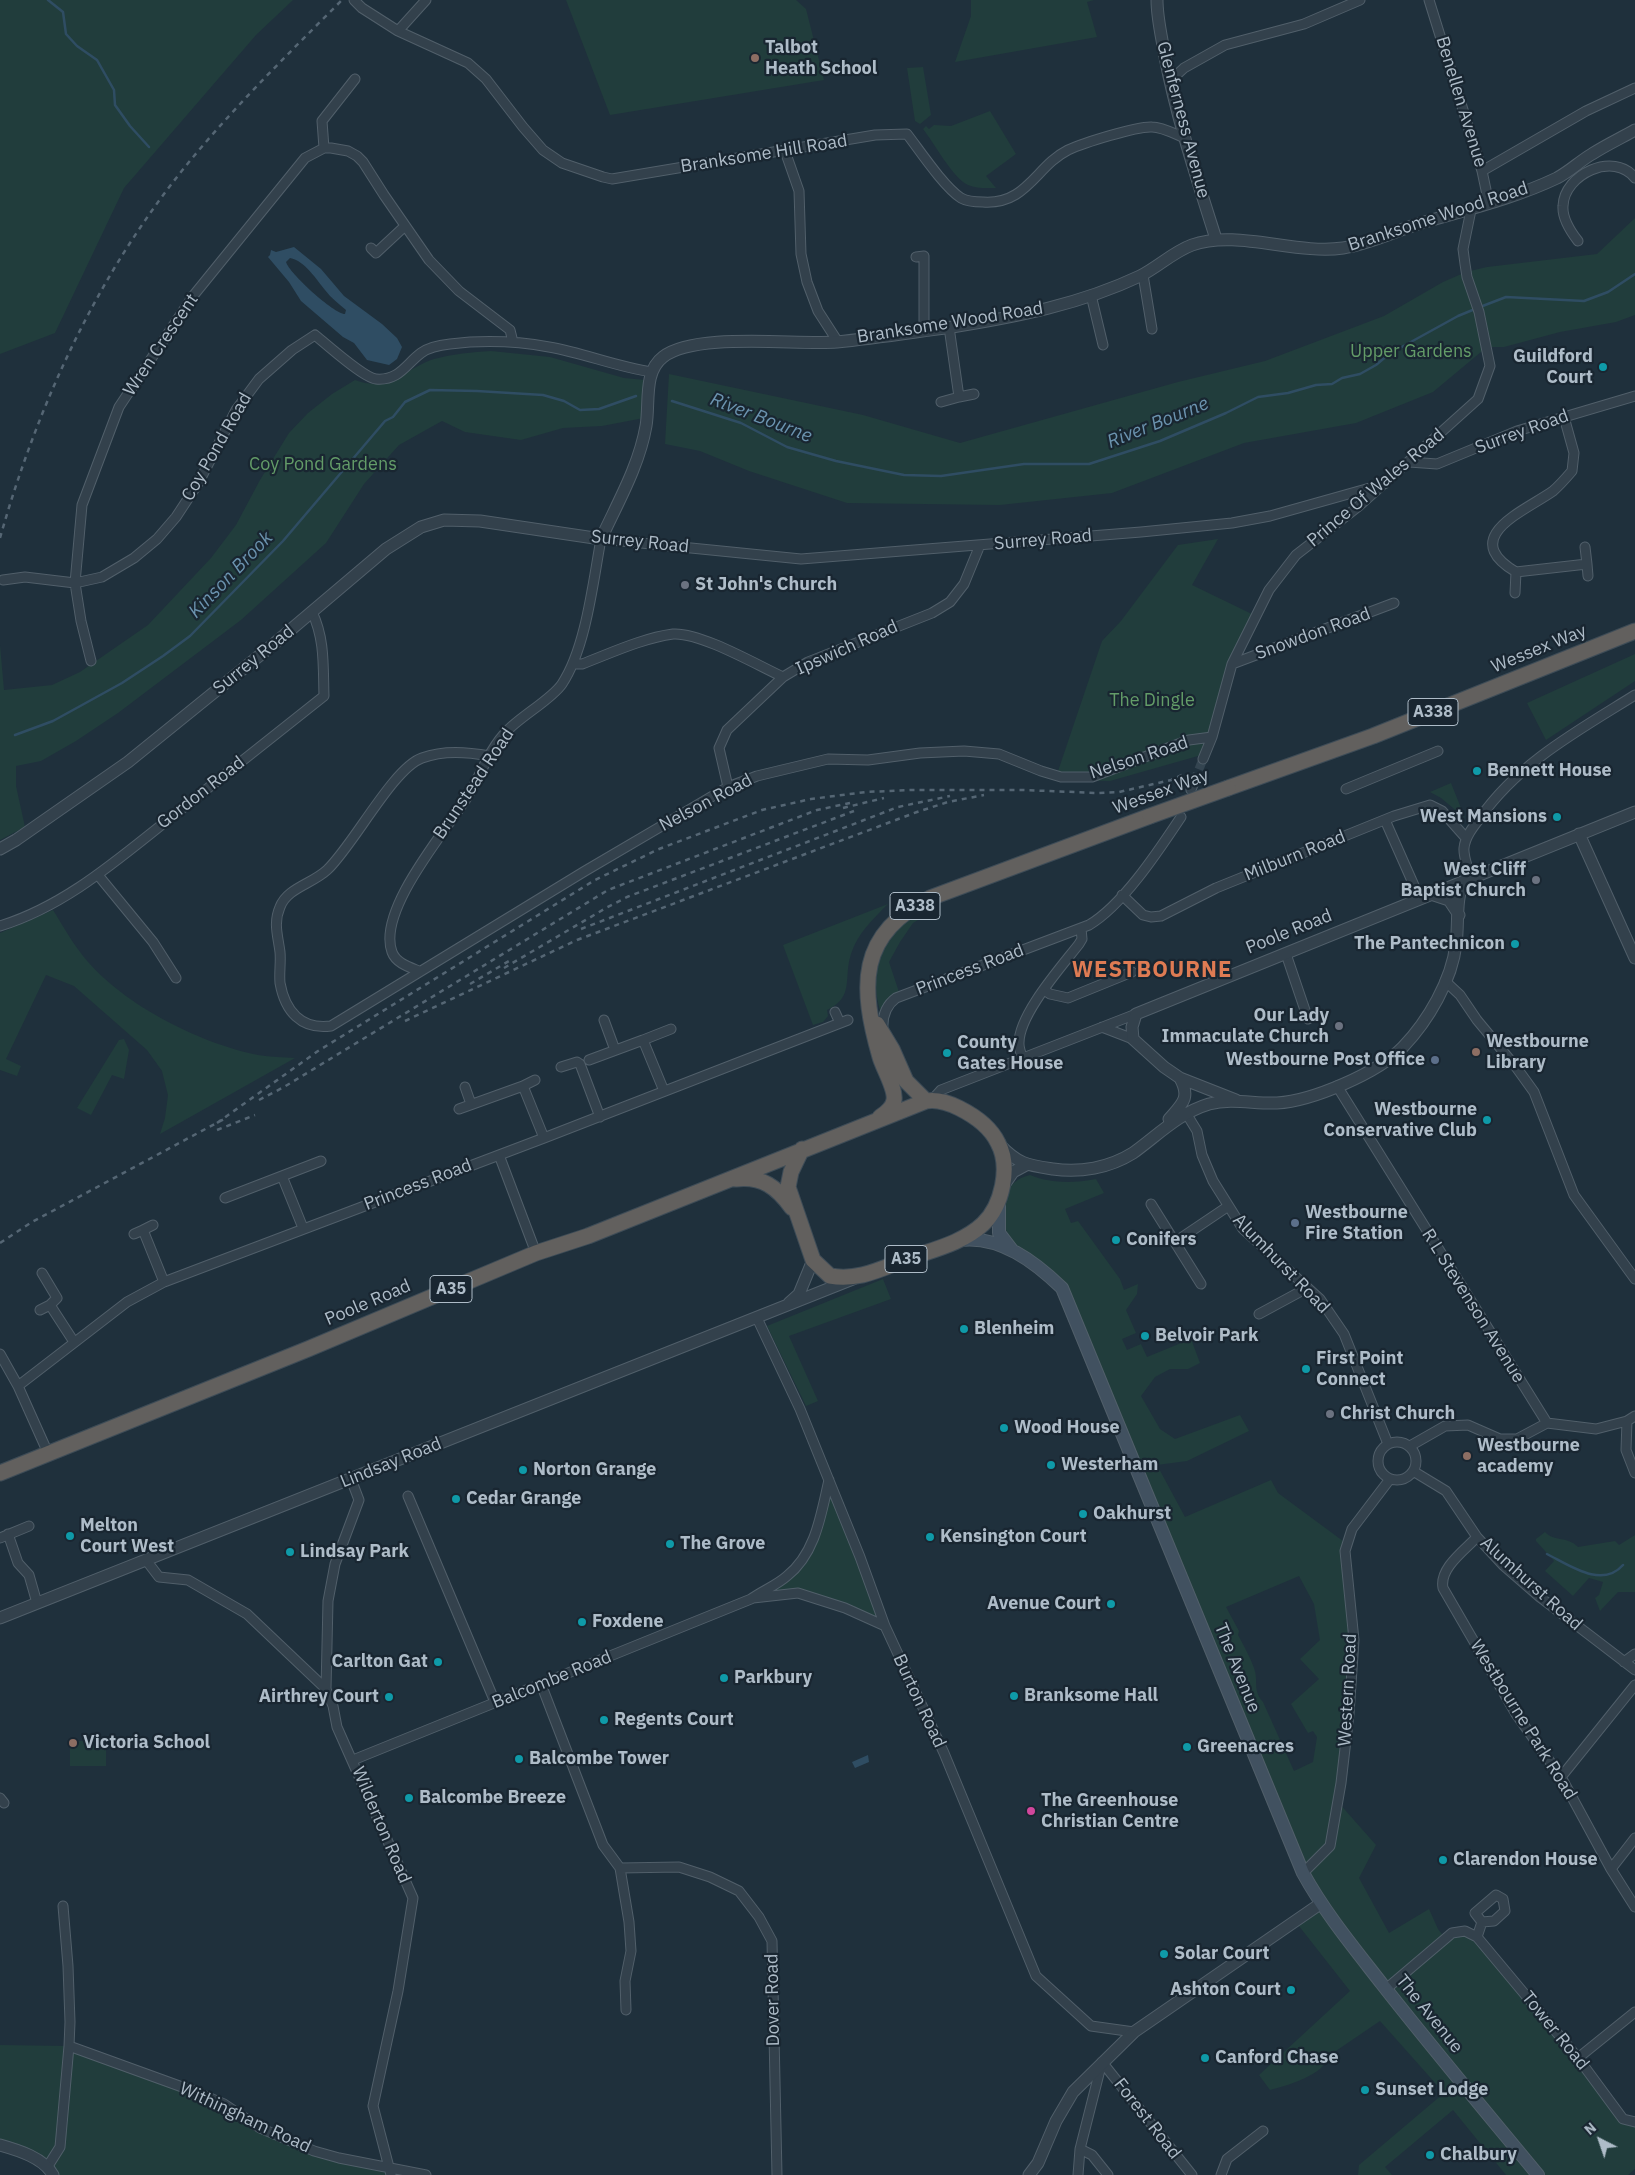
<!DOCTYPE html>
<style>
body{margin:0}
#map{position:relative;width:1635px;height:2175px;overflow:hidden;background:#1f303c;font-family:"IBM Plex Sans",sans-serif}
canvas{display:block}
.north{position:absolute;left:1575px;top:2115px;width:50px;height:50px;-webkit-text-stroke:4px #192631;paint-order:stroke;rotate:319deg;font-size:14px;font-weight:700;line-height:20px;text-align:center;color:#aebcc8}
.north::after{content:'';display:block;margin:auto;width:18px;height:22px;background:#aebcc8;clip-path:polygon(50% 0,100% 100%,50% 72%,0 100%)}
</style>
<div id="map">
<canvas width="1635" height="2175"></canvas>
<div class="north">N</div>
</div>
<script>
const g = document.querySelector('canvas').getContext('2d');
g.lineJoin = 'round';
function fillPath(path, color) { g.fillStyle = color; g.fill(path, 'evenodd'); }
function stroke(path, color, width, dash) { g.strokeStyle = color; g.lineWidth = width; g.lineCap = dash ? 'butt' : 'round'; g.setLineDash(dash || []); g.stroke(path); }
function label(font, color, halo, rows, align = 'center') {
  g.font = font + ' "IBM Plex Sans",sans-serif'; g.lineWidth = 4.5; g.setLineDash([]); g.textBaseline = 'middle'; g.strokeStyle = halo; g.fillStyle = color; for (const [text, x, y, turn = 0] of rows) {
    g.save(); g.translate(x, y); g.rotate((+turn || 0) * Math.PI / 180); g.textAlign = isNaN(turn) ? turn : align; if (halo) g.strokeText(text, 0, 0); g.fillText(text, 0, 0); g.restore();
  }
}
const green = new Path2D(`
 M0,0H293L256,35L124,188L55,333L0,354Z
 M566,0H796L806,9L824,80L610,115Z
 M971,0H1094L1087,2L1097,37L955,62L971,16Z
 M923,67L931,115L920,124L915,121L907,68Z
 M990,111L1016,154L986,176L996,188C987,188 977,189 968,185C952,177 935,144 923,129L926,126L929,129L934,125L951,126Z
 M1635,218V315L1616,322L1560,332L1504,347H1487L1433,392L1356,423L1244,443L1112,493L1000,505L847,503L749,471L700,451L665,444L669,374L863,415L960,443L1178,382L1265,361L1384,316L1443,282L1466,272L1487,267L1597,254Z
 M491,351L550,357L624,378L645,380L644,418L602,426L563,428L521,440L465,432L442,421L399,445L364,484L326,543L241,620L118,713L76,741L41,761L16,766V786L25,827L0,840V645L4,690L52,685L80,672L148,625L211,558L236,525L260,480L289,433L308,413L332,394L355,380C390,393 404,369 434,359C453,354 472,352 491,351Z
 M1218,539L1192,585L1256,616L1232,664L1205,754L1110,781L1055,780L1102,641L1121,621L1178,545Z
 M1635,654V681L1546,740L1527,703Z
 M1451,783L1465,818L1441,798L1430,792Z
 M937,900L938,908L913,923L900,942L889,962L899,992L881,1013C872,988 875,957 890,935C901,919 921,910 937,900Z
 M888,904C874,918 857,934 851,954C843,978 855,997 827,1010L828,1016L823,1022L813,1025L783,945Z
 M53,910C62,924 70,939 80,952C117,1002 198,1043 258,1055C270,1057 283,1057 295,1058L160,1134L165,1118L168,1095L162,1071L147,1050L74,986L46,975L6,1059L21,1066L17,1076L0,1070V933Z
 M124,1039L129,1050L124,1079L112,1075L91,1115L77,1108L119,1040Z
 M1030,1175C1052,1184 1074,1183 1096,1179L1104,1193L1065,1209L1071,1223L1078,1221L1120,1279L1124,1290L1138,1284L1137,1294L1126,1310L1136,1333L1122,1339L1127,1350L1141,1344L1147,1357L1191,1339L1200,1363L1188,1369H1170L1155,1377L1141,1396L1160,1429L1175,1439L1240,1415L1249,1431L1187,1461L1157,1465L1185,1517L1271,1480L1278,1493L1347,1544L1354,1640L1338,1802L1376,1845L1359,1878L1389,1933L1429,1909L1438,1929L1445,1938L1452,1933L1477,1937L1623,2119L1635,2122V2169L1628,2175H1506L1453,2110L1385,2167L1392,2175H1358L1359,2165L1444,2093L1380,2021L1330,2055C1323,2076 1288,2085 1270,2090L1259,2075L1350,1991L1295,1921L1320,1904L1062,1288C1037,1267 989,1234 1005,1196C1010,1184 1018,1178 1030,1175ZM1299,1576L1314,1604L1320,1640L1300,1659L1319,1679L1291,1704L1308,1733L1313,1731L1317,1737L1313,1762L1294,1771L1263,1702C1252,1689 1259,1682 1254,1668C1250,1657 1244,1646 1238,1635L1239,1631L1226,1607Z
 M883,1279L891,1299L789,1336L818,1401L806,1406L767,1326Z
 M829,1480L885,1626L798,1593L753,1597L788,1576L809,1551Z
 M1545,1532C1554,1542 1568,1536 1578,1547L1615,1541L1619,1545L1635,1535V1592H1618L1600,1611L1595,1598L1599,1595L1603,1582L1589,1578L1573,1596L1545,1571L1554,1561L1536,1541V1539Z
 M70,1741H106V1766H70Z
 M0,2045L69,2046L196,2092L260,2128L314,2151L426,2175H53L48,2165L0,2145Z`);
const water = new Path2D(`
 M294,247L321,269L344,296L382,324L397,338L402,347L397,359L389,365L367,360L354,343L343,337L301,301L289,282L268,257L270,255L271,250L276,252ZM290,258C305,261 316,279 325,290C331,298 339,304 346,310L345,314C334,314 289,273 286,262Z
 M868,1755L869,1762L855,1768L852,1762Z`);
const stream = new Path2D(`
 M48,0L63,12L66,34L77,46L97,60L114,90L115,105L130,126L149,147
 M1480,307L1506,297L1584,301L1608,292L1635,274
 M672,401L741,423L787,447L836,461L904,475L941,476L1024,464H1089L1160,441L1226,413L1258,397L1288,393L1316,385L1332,384L1342,378L1360,374L1376,365L1389,354L1458,316L1475,309
 M15,735L53,721L122,683L163,656L190,636L283,541L385,421L393,417L405,402L430,390L477,391L543,395L564,401L580,410L599,409L636,396
 M1547,1554C1569,1565 1602,1589 1623,1565`);
const minorTunnel = new Path2D(`
 M1194,782L1203,759`);
const minor = new Path2D(`
 M354,0L362,8L398,31L468,63L486,79L523,127L543,150L562,163L603,177L612,179L875,135L907,134C920,151 944,187 961,198C968,202 976,202 983,202C1027,205 1036,166 1068,150C1083,143 1137,126 1152,127C1162,127 1175,134 1185,138
 M1429,0L1482,171L1489,204
 M398,31L426,0
 M1170,81L1184,68L1225,45L1304,24L1360,0
 M324,148L322,121L355,79
 M785,151L799,191L801,254L807,282L818,311L838,342
 M1482,171L1586,111L1635,88
 M1578,241C1571,232 1562,219 1563,206C1564,174 1614,151 1635,178
 M371,248L376,253L405,226
 M916,257L924,256V329
 M1143,275L1152,329
 M1091,295L1103,345
 M949,327L959,397L974,394
 M941,402L959,397
 M1564,417L1574,453L1572,471C1566,478 1560,485 1553,491C1525,511 1457,537 1516,572L1587,564L1585,547
 M1409,462L1437,464L1517,431L1635,396
 M1587,564L1588,576
 M3,580L25,577L75,583L102,577L134,558L157,539L176,517L199,482L236,410L259,379L292,350L315,335C326,344 364,378 376,379C399,381 406,364 421,353C429,347 440,345 450,344C483,340 516,341 549,347C584,353 617,367 652,372
 M1515,593L1516,572
 M91,661L81,621L75,583L82,505L119,407L193,296L305,158L324,148H331L348,151L357,156L363,162L384,195L429,260L459,291L510,330L513,342
 M574,664H582C611,653 643,638 673,634C700,632 757,665 783,677
 M1232,664L1394,603
 M490,756C467,752 444,750 422,758C393,768 353,846 327,870C312,884 287,888 280,907C273,923 278,936 280,952C281,962 279,973 280,983C285,1011 301,1030 331,1026L585,871L728,787L757,776L828,759L868,760L920,753L964,751L999,754L1041,771L1061,777H1092L1189,740L1212,737
 M1203,759L1212,737L1232,664L1269,590L1296,555L1359,506L1478,399L1490,366L1479,312L1467,277L1465,264L1463,249L1471,210
 M728,787L719,748L727,730L783,677L808,662L932,613L950,602L964,584L980,545
 M1346,789L1438,751
 M1191,790L1194,782
 M1385,820L1420,899
 M98,875L153,942L176,978
 M1470,878C1469,869 1463,857 1464,848C1465,837 1473,827 1480,818C1518,763 1579,730 1635,695
 M1122,895L1143,915L1151,917L1161,916L1216,888L1394,816L1430,805L1442,811L1466,838
 M0,926C65,906 117,860 169,819C221,778 272,737 324,696C323,666 325,639 312,612
 M1286,954L1308,1019
 M419,971C409,967 396,963 392,952C377,911 444,833 466,799C480,777 489,749 507,731C521,716 552,699 562,684C586,648 593,582 601,539L801,559L1141,532L1232,523L1270,516L1384,484
 M1445,981L1460,995L1477,1020L1516,1067L1534,1092L1574,1195L1635,1279
 M1044,990L1050,994L1068,998L1132,972
 M835,1012L840,1023
 M604,1020L615,1050
 M1102,1027L1133,1039
 M883,1031C882,1018 885,1006 896,998L1089,925C1123,905 1159,850 1181,817
 M643,1040L671,1029
 M1023,1059C1021,1054 1019,1049 1019,1044C1018,1015 1062,966 1079,944L1082,939L1081,928
 M589,1060L643,1040L664,1091
 M561,1067L577,1062L580,1064L600,1117
 M523,1086L535,1080
 M1337,1086L1547,1423
 M465,1087L471,1104
 M932,1100L941,1090L1136,1014
 M459,1109L523,1086L544,1138
 M1186,1113L1197,1131L1202,1155L1213,1181L1243,1229L1320,1299L1344,1334L1388,1444
 M499,1155L536,1253
 M282,1176L321,1161
 M225,1198L282,1176L303,1228
 M1151,1204L1201,1284
 M143,1230L153,1225
 M134,1234L143,1230L164,1282
 M1175,1242L1227,1207
 M50,1305L74,1342
 M40,1310L50,1305L57,1298L42,1273
 M1259,1314L1307,1288
 M757,1318L800,1409L860,1557L885,1626L944,1753L1036,1976L1091,2026L1134,2032
 M0,1354L18,1386L48,1453
 M18,1386L127,1302L164,1282L544,1138L848,1020
 M1627,1421L1626,1450L1635,1473
 M1378 1461a19 19 0 1 1 38 0a19 19 0 1 1-38 0Z
 M1410,1446L1445,1426L1468,1425L1500,1439H1517L1547,1423L1596,1429L1627,1421L1635,1416
 M1413,1471L1446,1491L1477,1537L1503,1565L1541,1598L1635,1670
 M351,1479L359,1500L335,1564L328,1601L326,1689L333,1706L337,1727L413,1898L398,1991L373,2106L391,2175
 M408,1496L495,1702
 M8,1534L18,1563L29,1575L37,1603
 M1477,1537C1465,1550 1439,1568 1443,1588L1516,1714L1561,1777L1611,1869L1635,1907
 M0,1538L29,1526
 M146,1560L159,1577L188,1580L247,1614L326,1689
 M753,1598L798,1593L845,1608L885,1626
 M1624,1662L1635,1654
 M541,1684L603,1845L620,1868L679,1867L710,1877L739,1891L759,1917L772,1941L777,2175
 M353,1760L751,1599C762,1591 777,1585 787,1576C816,1553 821,1514 829,1480
 M1561,1777L1635,1685
 M0,1798L4,1803
 M620,1868L629,1922L631,1951L625,1981L626,2010
 M1611,1869L1635,1838
 M1303,1873L1330,1846L1341,1783L1349,1714L1354,1640L1345,1551L1352,1529L1390,1479
 M1477,1937L1482,1922L1475,1913L1496,1895L1503,1899L1505,1911L1494,1921L1482,1922
 M1386,1989L1452,1933L1465,1931L1477,1937L1578,2058L1623,2119L1635,2122
 M69,2046L196,2092L224,2104L260,2128L314,2151L339,2158L426,2175
 M1578,2058L1635,2012
 M1102,2062L1192,2175
 M1080,2149L1092,2155L1108,2175
 M48,2166L60,2147L69,2046L70,2022L68,1966L63,1906
 M1078,2175L1080,2149L1102,2062
 M1221,2175L1227,2159L1263,2131`);
const tertiary = new Path2D(`
 M1157,0C1157,19 1162,38 1165,57C1177,119 1197,179 1216,239
 M1579,834L1635,958
 M0,849L16,840L128,762L275,643L386,549L421,527L444,520L480,521L601,539C618,502 639,466 646,426C650,404 643,372 663,357C695,332 794,345 837,342C875,338 914,332 952,327C1016,317 1081,304 1140,276C1158,267 1173,252 1192,245C1236,229 1296,255 1343,248C1369,244 1393,232 1418,224C1465,210 1513,199 1557,178C1570,171 1580,161 1592,154C1606,145 1621,138 1635,130
 M1431,894L1449,900L1459,915
 M1236,1100L1180,1078L1164,1067L1133,1039L1132,1027L1136,1014L1635,812
 M1169,1119C1182,1104 1191,1098 1180,1078
 M1000,1145C1018,1164 1027,1165 1053,1169C1080,1173 1109,1168 1133,1153C1158,1135 1179,1113 1209,1104C1232,1098 1254,1104 1277,1103C1312,1101 1378,1073 1403,1047C1428,1021 1452,980 1456,944C1459,922 1455,900 1464,881
 M1004,1185L1013,1172L1026,1165
 M789,1303L799,1294L813,1260
 M0,1618L853,1279
 M0,2145C18,2150 44,2158 53,2175
 M1029,2175L1038,2163L1056,2121L1073,2092L1134,2032L1320,1904`);
const secondary = new Path2D(`
 M999,1200V1233L1012,1250
 M960,1240C1000,1235 1035,1262 1062,1288L1303,1873C1325,1913 1354,1948 1382,1984C1433,2049 1486,2112 1538,2175`);
const trunk = new Path2D(`
 M1228,788L1373,736L1635,631
 M877,1024L892,1049L906,1081L926,1101
 M880,1117C886,1113 893,1108 894,1100C896,1089 883,1068 880,1057C860,987 857,934 930,898L1150,816
 M736,1179C762,1176 777,1187 792,1208
 M0,1473L308,1349L536,1253L588,1236L926,1101C937,1099 949,1103 959,1108C975,1116 990,1126 998,1143C1011,1167 1002,1206 983,1224C963,1243 932,1250 907,1259C880,1269 859,1281 830,1276L813,1260L788,1187L791,1172L802,1149`);
const rail = new Path2D(`
 M0,538C39,400 101,267 194,156C240,101 291,51 342,0
 M843,808L884,798
 M581,929L898,807L950,796
 M504,968L606,908L627,897L854,811
 M470,984L509,961
 M405,1021L577,940L917,812L948,802L984,795
 M259,1100L284,1087L608,890L817,810L850,803
 M217,1123L318,1051L595,880L659,849L762,810L811,799L866,792L910,790H1024L1097,793L1119,792L1171,780L1186,773
 M217,1130L255,1115
 M0,1243L32,1222L224,1119`);
const trunkBridge = new Path2D(`
 M1150,816L1228,788`);
const markers = [
 [755,58,5,"#8d6e63"],
 [1603,367,5,"#0f9aa8"],
 [685,585,5,"#6b7280"],
 [1477,771,5,"#0f9aa8"],
 [1557,817,5,"#0f9aa8"],
 [1536,880,5,"#6b7280"],
 [1515,944,5,"#0f9aa8"],
 [1339,1026,5,"#6b7280"],
 [1476,1052,5,"#8d6e63"],
 [947,1053,5,"#0f9aa8"],
 [1435,1060,5,"#5c6f8a"],
 [1487,1120,5,"#0f9aa8"],
 [1295,1223,5,"#5c6f8a"],
 [1116,1240,5,"#0f9aa8"],
 [964,1329,5,"#0f9aa8"],
 [1145,1336,5,"#0f9aa8"],
 [1306,1369,5,"#0f9aa8"],
 [1330,1414,5,"#6b7280"],
 [1004,1428,5,"#0f9aa8"],
 [1467,1456,5,"#8d6e63"],
 [1051,1465,5,"#0f9aa8"],
 [523,1470,5,"#0f9aa8"],
 [456,1499,5,"#0f9aa8"],
 [1083,1514,5,"#0f9aa8"],
 [70,1536,5,"#0f9aa8"],
 [930,1537,5,"#0f9aa8"],
 [670,1544,5,"#0f9aa8"],
 [290,1552,5,"#0f9aa8"],
 [1111,1604,5,"#0f9aa8"],
 [582,1622,5,"#0f9aa8"],
 [438,1662,5,"#0f9aa8"],
 [724,1678,5,"#0f9aa8"],
 [1014,1696,5,"#0f9aa8"],
 [389,1697,5,"#0f9aa8"],
 [604,1720,5,"#0f9aa8"],
 [73,1743,5,"#8d6e63"],
 [1187,1747,5,"#0f9aa8"],
 [519,1759,5,"#0f9aa8"],
 [409,1798,5,"#0f9aa8"],
 [1031,1811,5,"#d1479c"],
 [1443,1860,5,"#0f9aa8"],
 [1164,1954,5,"#0f9aa8"],
 [1291,1990,5,"#0f9aa8"],
 [1205,2058,5,"#0f9aa8"],
 [1365,2090,5,"#0f9aa8"],
 [1430,2155,5,"#0f9aa8"]
];
const shields = [
 [1433,712,50],
 [915,906,50],
 [906,1259,42],
 [451,1289,42]
];
const shieldNames = [
 ["A338",1433,712],
 ["A338",915,906],
 ["A35",906,1259],
 ["A35",451,1289]
];
const poiNames = [
 ["Talbot",765,48],
 ["Heath School",765,69],
 ["Guildford",1593,357,"right"],
 ["Court",1593,378,"right"],
 ["St John's Church",695,585],
 ["Bennett House",1487,771],
 ["West Mansions",1547,817,"right"],
 ["West Cliff",1526,870,"right"],
 ["Baptist Church",1526,891,"right"],
 ["The Pantechnicon",1505,944,"right"],
 ["Our Lady",1329,1016,"right"],
 ["Immaculate Church",1329,1037,"right"],
 ["Westbourne",1486,1042],
 ["Library",1486,1063],
 ["County",957,1043],
 ["Gates House",957,1064],
 ["Westbourne Post Office",1425,1060,"right"],
 ["Westbourne",1477,1110,"right"],
 ["Conservative Club",1477,1131,"right"],
 ["Westbourne",1305,1213],
 ["Fire Station",1305,1234],
 ["Conifers",1126,1240],
 ["Blenheim",974,1329],
 ["Belvoir Park",1155,1336],
 ["First Point",1316,1359],
 ["Connect",1316,1380],
 ["Christ Church",1340,1414],
 ["Wood House",1014,1428],
 ["Westbourne",1477,1446],
 ["academy",1477,1467],
 ["Westerham",1061,1465],
 ["Norton Grange",533,1470],
 ["Cedar Grange",466,1499],
 ["Oakhurst",1093,1514],
 ["Melton",80,1526],
 ["Court West",80,1547],
 ["Kensington Court",940,1537],
 ["The Grove",680,1544],
 ["Lindsay Park",300,1552],
 ["Avenue Court",1101,1604,"right"],
 ["Foxdene",592,1622],
 ["Carlton Gat",428,1662,"right"],
 ["Parkbury",734,1678],
 ["Branksome Hall",1024,1696],
 ["Airthrey Court",379,1697,"right"],
 ["Regents Court",614,1720],
 ["Victoria School",83,1743],
 ["Greenacres",1197,1747],
 ["Balcombe Tower",529,1759],
 ["Balcombe Breeze",419,1798],
 ["The Greenhouse",1041,1801],
 ["Christian Centre",1041,1822],
 ["Clarendon House",1453,1860],
 ["Solar Court",1174,1954],
 ["Ashton Court",1281,1990,"right"],
 ["Canford Chase",1215,2058],
 ["Sunset Lodge",1375,2090],
 ["Chalbury",1440,2155]
];
const streetNames = [
 ["Benellen Avenue",1461,102,73],
 ["Glenferness Avenue",1183,120,75],
 ["Branksome Hill Road",764,154,-9],
 ["Branksome Wood Road",1438,217,-18],
 ["Branksome Wood Road",950,323,-9],
 ["Wren Crescent",161,345,-56],
 ["Surrey Road",1522,432,-20],
 ["Coy Pond Road",217,447,-60],
 ["Prince Of Wales Road",1376,488,-40],
 ["Surrey Road",1043,540,-5],
 ["Surrey Road",640,542,6],
 ["Snowdon Road",1313,634,-20],
 ["Ipswich Road",847,648,-24],
 ["Wessex Way",1539,649,-22],
 ["Surrey Road",254,660,-39],
 ["Nelson Road",1139,758,-18],
 ["Brunstead Road",474,784,-56],
 ["Wessex Way",1161,792,-20],
 ["Gordon Road",201,793,-38],
 ["Nelson Road",706,803,-28],
 ["Milburn Road",1295,856,-22],
 ["Poole Road",1289,932,-22],
 ["Princess Road",970,970,-21],
 ["Princess Road",418,1185,-21],
 ["Alumhurst Road",1281,1264,46],
 ["Poole Road",368,1303,-23],
 ["R L Stevenson Avenue",1473,1306,58],
 ["Lindsay Road",391,1463,-22],
 ["Alumhurst Road",1531,1584,42],
 ["The Avenue",1237,1668,68],
 ["Balcombe Road",552,1680,-22],
 ["Western Road",1348,1690,-87],
 ["Burton Road",919,1701,65],
 ["Westbourne Park Road",1523,1720,58],
 ["Wilderton Road",381,1825,67],
 ["Dover Road",773,2000,-91],
 ["The Avenue",1429,2014,51],
 ["Tower Road",1555,2031,51],
 ["Withingham Road",245,2118,25],
 ["Forest Road",1147,2119,52]
];
const parkNames = [
 ["Upper Gardens",1411,352],
 ["Coy Pond Gardens",323,465],
 ["The Dingle",1152,701]
];
const waterNames = [
 ["River Bourne",761,418,21],
 ["River Bourne",1158,423,-22],
 ["Kinson Brook",231,575,-46]
];
const districtNames = [
 ["WESTBOURNE",1152,971]
];
fillPath(green, '#213d3c');
fillPath(water, '#2f4d63');
stroke(stream, '#2f4d63', 2.5);
stroke(minorTunnel, '#344551', 9, [9, 4.5]);
stroke(minor, '#515f6a', 11);
stroke(tertiary, '#515f6a', 13);
stroke(secondary, '#515f6a', 14);
stroke(trunk, '#3e4c57', 17);
stroke(minor, '#33414c', 9);
stroke(tertiary, '#33414c', 11);
stroke(secondary, '#415160', 12);
stroke(trunk, '#62605e', 15);
stroke(rail, '#556674', 2.5, [5, 5]);
stroke(trunkBridge, '#3e4c57', 17, []);
stroke(trunkBridge, '#62605e', 15);
for (const [x, y, r, color] of markers) { const dot = new Path2D(); dot.arc(x, y, r, 0, 2 * Math.PI); g.fillStyle = color; g.fill(dot); stroke(dot, '#192631', 2); }
for (const [x, y, w] of shields) { const box = new Path2D(); box.roundRect(x - w / 2, y - 13.5, w, 27, 4); g.fillStyle = '#192631'; g.fill(box); stroke(box, '#aebcc8', 1); }
label('bold 16px', '#aebcc8', null, shieldNames);
label('bold 18px', '#aebcc8', '#192631', poiNames, 'left');
label('18px', '#aebcc8', '#192631', streetNames);
label('18px', '#639c68', '#192631', parkNames);
label('italic 19px', '#6b93af', '#192631', waterNames);
g.letterSpacing = '1px';
label('bold 22px', '#de7b53', '#192631', districtNames);
g.letterSpacing = '0px';
</script>
